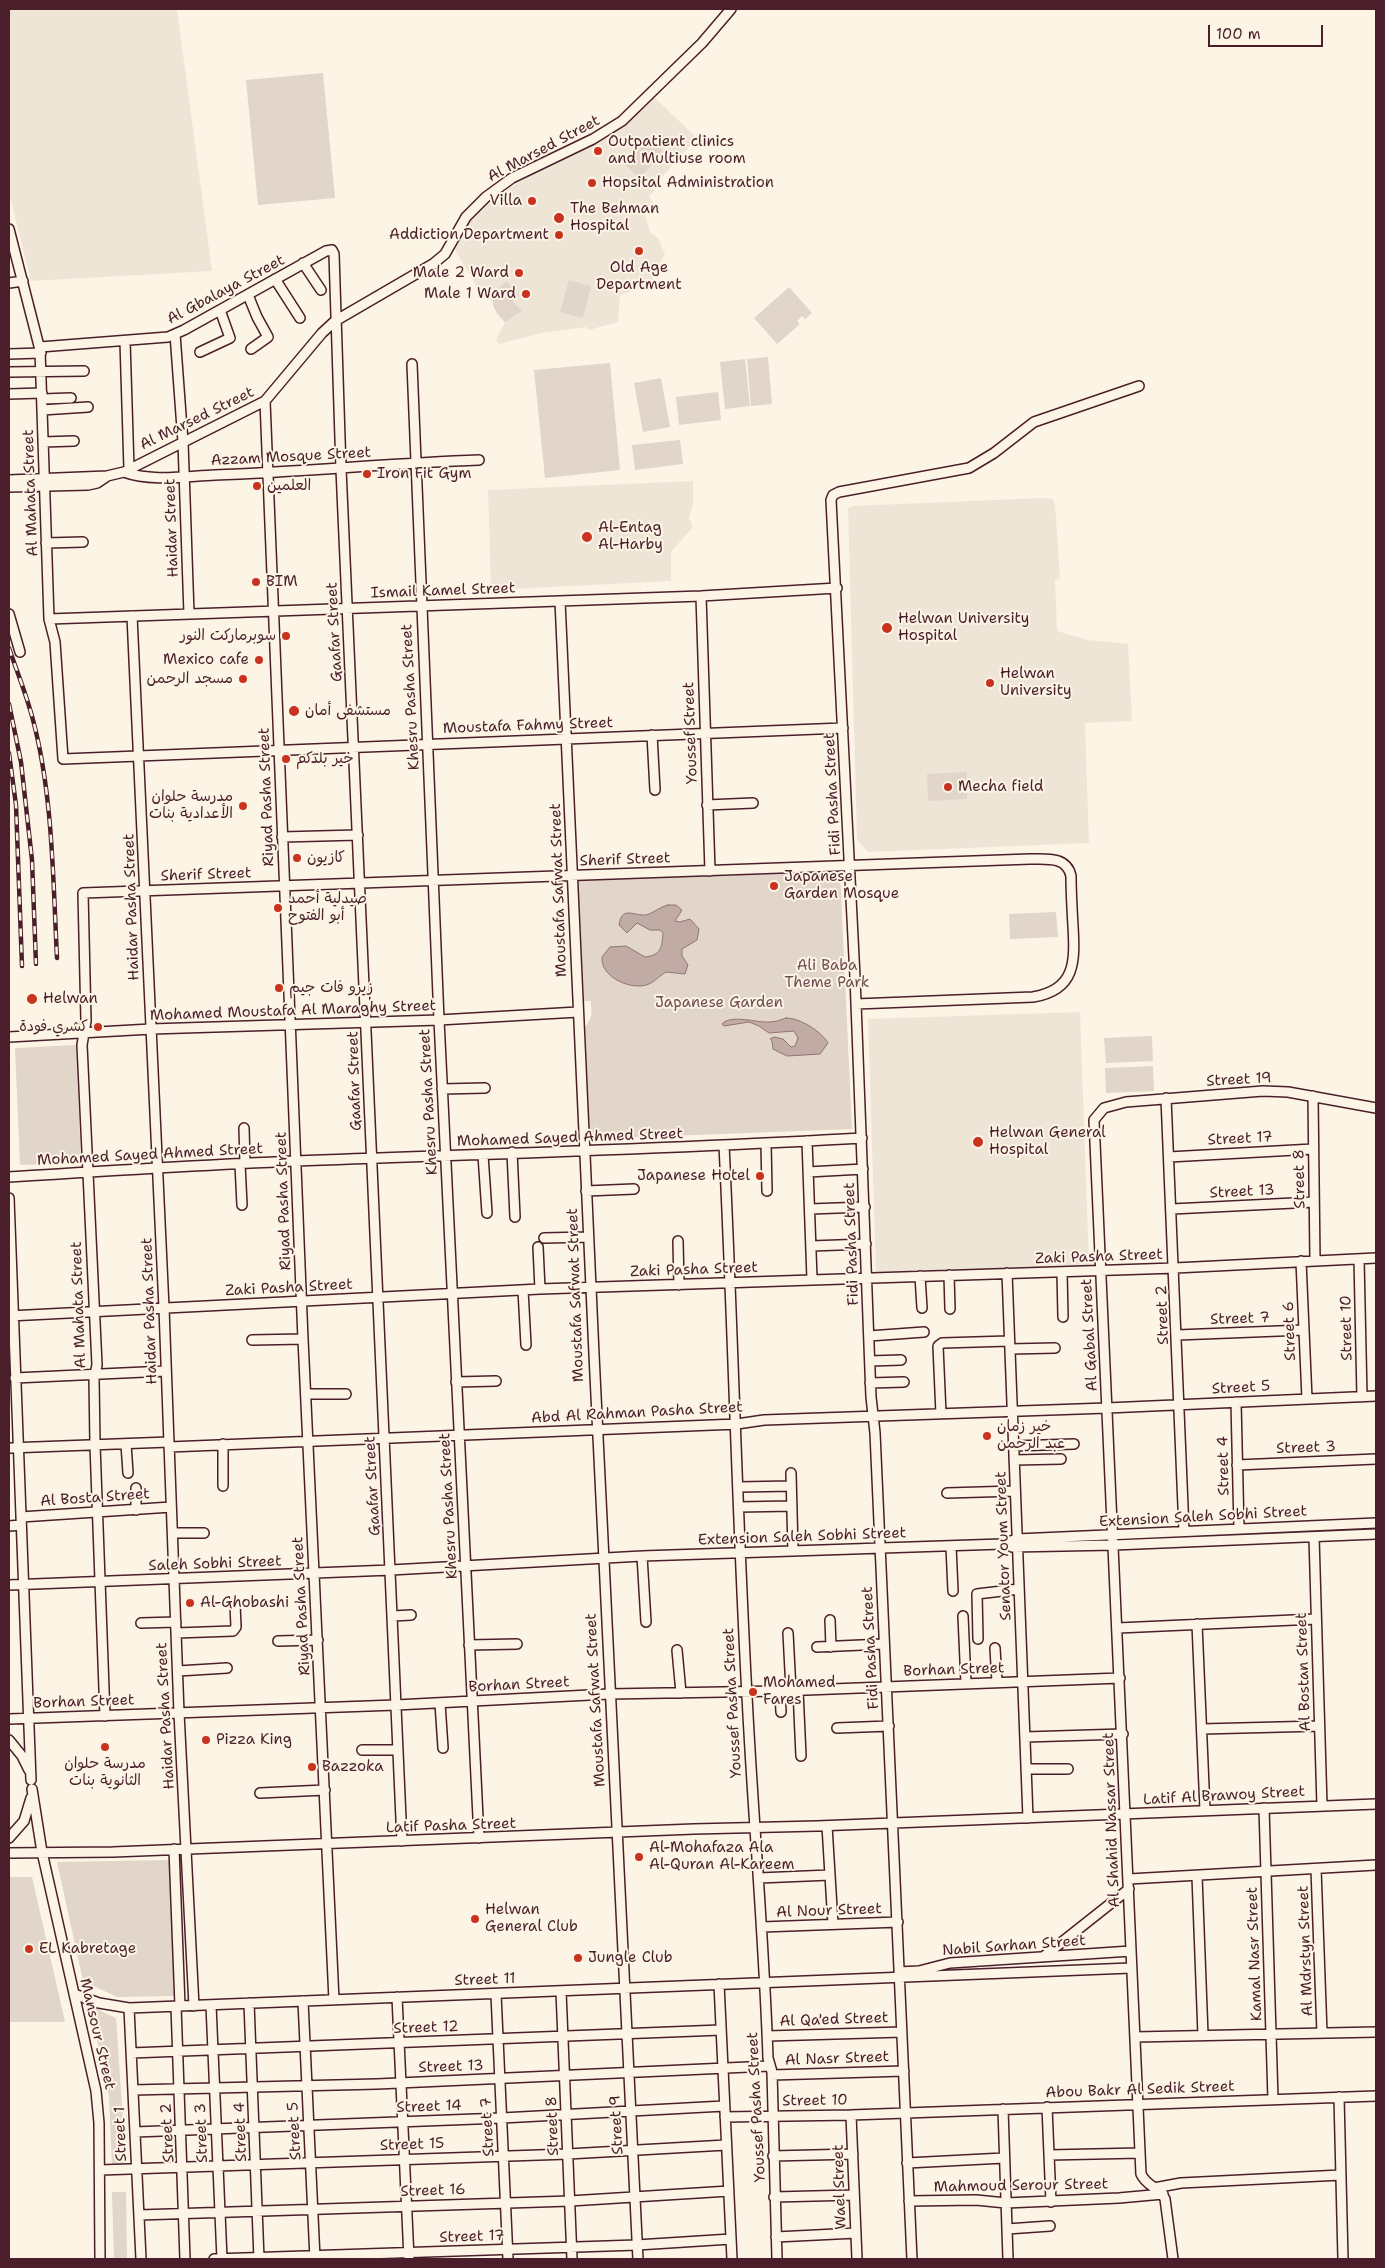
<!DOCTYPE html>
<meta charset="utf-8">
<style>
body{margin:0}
#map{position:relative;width:1385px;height:2268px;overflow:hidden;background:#fcf5e5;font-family:"Shantell Sans",sans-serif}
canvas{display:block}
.frame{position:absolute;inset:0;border:10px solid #4a1f2b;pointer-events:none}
.scale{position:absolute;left:1208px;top:25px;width:115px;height:22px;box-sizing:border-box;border:2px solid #4a1f2b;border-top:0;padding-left:6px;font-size:15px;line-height:18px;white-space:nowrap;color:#4a1f2b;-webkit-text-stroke:4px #fcf5e5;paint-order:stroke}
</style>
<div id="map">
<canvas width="1385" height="2268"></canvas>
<div class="frame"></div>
<div class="scale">100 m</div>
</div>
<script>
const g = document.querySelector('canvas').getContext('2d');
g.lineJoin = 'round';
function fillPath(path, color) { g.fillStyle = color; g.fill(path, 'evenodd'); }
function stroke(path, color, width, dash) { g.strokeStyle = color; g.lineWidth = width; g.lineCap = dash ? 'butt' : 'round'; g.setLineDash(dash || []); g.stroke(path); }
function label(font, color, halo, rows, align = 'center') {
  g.font = font + ' "Shantell Sans","Playpen Sans Arabic",sans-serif'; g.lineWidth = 4; g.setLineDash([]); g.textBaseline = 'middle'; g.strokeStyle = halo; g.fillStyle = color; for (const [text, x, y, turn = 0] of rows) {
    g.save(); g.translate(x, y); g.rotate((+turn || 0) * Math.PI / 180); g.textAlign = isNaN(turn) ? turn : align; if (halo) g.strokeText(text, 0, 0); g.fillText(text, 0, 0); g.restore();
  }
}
const built = new Path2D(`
 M9,9H177L212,271L31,281L9,193Z
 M654,97L697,138L655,185L654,191L649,197L653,202L644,212L650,232L658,238L665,254L651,282L639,289L620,295L618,322L589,330L586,327L541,333L499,344L496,340L505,322L497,314L492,301L484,299L455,250L467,224L490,200L536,172L605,139Z
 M693,481V504L689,518L693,527L671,552V581L491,590L488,490Z
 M1043,498L1053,499L1055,504L1060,579L1055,580L1057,631L1088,640L1128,644L1132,721L1085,723L1089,843L868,852L857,840L848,508L852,506Z
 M1080,1012L1089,1266L876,1273L868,1019Z`);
const green = new Path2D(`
 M323,73L335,198L258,205L246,80Z
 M650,138L664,152L639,178L624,164Z
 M569,280L591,286L583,318L560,312Z
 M506,282L516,290L518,296L512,301L522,311L505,322C489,306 488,296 506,282Z
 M789,287L812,313L805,319L802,316L797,321L800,324L777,344L754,318Z
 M768,357L772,404L751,406L747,359Z
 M745,359L750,406L725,409L720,362Z
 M610,363L620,470L545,478L534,370Z
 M661,378L670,427L643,432L634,383Z
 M718,392L721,420L679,425L676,397Z
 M680,440L683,464L635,470L632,445Z
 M967,772V799L928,801L927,774Z
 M840,872L852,1129L590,1139L585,1027C594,1015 591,1015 591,1001H584L578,880Z
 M1056,912L1058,937L1010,939L1009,914Z
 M1152,1036L1153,1061L1106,1063L1104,1038Z
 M76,1045L81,1163L20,1165L15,1048Z
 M1153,1066L1154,1091L1106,1093L1105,1068Z
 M170,1860L174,1996L117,1997L83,1981L57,1862Z
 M9,1877H32L65,2022H9Z
 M90,2006L116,2018L126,2165H112L109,2097Z
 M112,2192H126L127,2259H114Z`);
const water = new Path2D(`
 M668,905H676L682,910L675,921L680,922L690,919L699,929L697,940L682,949V956L688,965L685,974L666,972C659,976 654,983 646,985C629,990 600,976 602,957L610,947L626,946L645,957C661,955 662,948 663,933L660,930H650L637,923L627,933L619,925C622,903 637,919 649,914C656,911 660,907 668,905Z
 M786,1018C800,1018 821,1031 828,1043L820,1054L787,1056L773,1049L772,1041L770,1039L774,1037L783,1039L791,1047L795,1046L798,1038L794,1031L769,1033L759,1026L749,1022L724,1026L722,1024C731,1014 757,1023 770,1022C775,1022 781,1020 786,1018Z`);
const minor = new Path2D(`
 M9,229L40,350L49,619L55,642L63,759L843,728
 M303,263L321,290
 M275,279L300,318
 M9,283L23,281
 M248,295L257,317L268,337L251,349
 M175,334L183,442L189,614
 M125,341L129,469
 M40,347L168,337L184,330L326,251L332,250L334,254L341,469L402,1841
 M200,352L230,338L220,310
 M9,354L41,353
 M412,364L439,1020L479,1838
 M9,372L84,371
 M9,394L42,393
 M42,399L71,398
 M265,401L303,1339L334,2000
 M42,410L88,407
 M43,442L74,441
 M124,472C151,482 187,476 215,475C303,472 391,463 479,460
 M9,480L107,476L124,472L265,401L322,333L335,321L433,264L445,254L466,217L486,197L512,178L593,139L622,121L702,43L731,9
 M9,487L88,485L97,483L106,477
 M46,543L83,542
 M701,596L710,871
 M560,601C585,1154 609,1706 638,2259
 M9,614L20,652
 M132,616L164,1308L179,1713L194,2006
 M49,619L701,596L837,588
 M652,735L655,790
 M707,805L753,803
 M282,837L358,835
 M9,1037L151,1029L439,1020L578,1012
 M442,1089L485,1088
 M1313,1096L1315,1261
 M1166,1098L1184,1531
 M244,1128L245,1163
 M807,1141L812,1279
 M766,1143L767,1191
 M724,1145C733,1329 737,1512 747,1696C753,1817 764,1937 768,2058L772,2072L777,2259
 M512,1152L515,1217
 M483,1155L487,1213
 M1169,1157L1313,1149
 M240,1164L242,1205
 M808,1172L863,1169
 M9,1177C104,1171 200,1165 296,1161C485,1154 673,1149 862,1138
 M586,1191L634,1189
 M9,1198L31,1780
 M810,1209L865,1207
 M1172,1209L1314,1202
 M544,1238L588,1237
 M678,1241L679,1285
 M811,1246L866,1244
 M538,1247L540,1289
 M1359,1259L1362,1397
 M1301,1261L1307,1399
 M1062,1272L1063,1317
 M1007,1273L1028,1818
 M949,1275L950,1309
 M920,1276L922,1308
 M523,1290L526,1345
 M9,1316L540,1289L1175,1268L1376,1258
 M1177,1335L1304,1330
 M869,1336L924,1332
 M252,1340L303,1339
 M1010,1349L1055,1348
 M870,1361L901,1360
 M15,1378L166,1371
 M456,1382L496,1381
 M870,1383L904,1382
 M306,1394H346
 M1236,1402L1239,1529
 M941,1414L938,1346L942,1343L1009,1341
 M126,1444L128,1473
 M223,1444V1486
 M1013,1446L1074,1444
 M169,1447L737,1424L764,1420L1107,1408L1376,1396
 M9,1448L169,1442
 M1014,1460L1061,1459
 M1237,1465L1376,1459
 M791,1473L793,1551
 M739,1487L791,1486
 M136,1488V1510
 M947,1493L1015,1491
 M739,1507L792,1506
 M21,1517L171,1507
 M9,1526L21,1525
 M173,1533H204
 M1314,1537L1322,1806
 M951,1546L953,1591
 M1012,1547L1114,1545L1376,1534
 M642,1556L646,1622
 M9,1585L391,1570L642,1556L1002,1544L1017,1539L1376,1523
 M393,1616L411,1615
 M963,1616L966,1683
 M830,1620L831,1647
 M141,1623L176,1622
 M1197,1624L1205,1810
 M1118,1628L1316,1619
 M176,1633L233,1631L236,1627L235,1604
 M788,1633L791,1690
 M978,1639L977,1594L1019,1589
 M278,1641L318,1640
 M469,1645L517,1644
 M817,1647L884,1644
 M995,1648L997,1682
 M677,1650L681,1693
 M178,1671L227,1668
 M798,1690L801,1756
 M780,1691L781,1712
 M440,1703L443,1748
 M105,1716L95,1445L94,1378L97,1365L82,1045L86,1021L83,893L1030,859C1046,859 1067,856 1071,876C1071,892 1072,909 1073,926C1075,961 1076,990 1033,997L856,1004
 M9,1719L396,1705L609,1694L780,1691L1120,1678
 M837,1728L889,1726
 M1202,1729L1319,1726
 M1025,1737L1123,1734
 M9,1740L22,1756L29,1770
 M362,1750H398
 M1026,1769H1068
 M32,1789L42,1852L96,2091L99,2123L100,2259
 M260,1793L325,1790
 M1264,1808L1273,2099
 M827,1826L833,1924
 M9,1838L24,1821L31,1798
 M174,1849L180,2006
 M9,1853L113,1852L694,1829L817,1826L1376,1804
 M1316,1869L1322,2033
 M1197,1876L1203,2035
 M759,1878L830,1875
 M1129,1879L1376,1865
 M762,1927L898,1922
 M1043,1957L1129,1889
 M899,1972L919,1971L950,1963L1131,1951
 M719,1984L732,2259
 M561,1991L572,2259
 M74,1994L99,2003L129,2008L1131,1968
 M496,1994L508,2259
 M397,1997L409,2259
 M303,2001L315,2259
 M249,2003L259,2259
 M211,2005L222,2259
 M176,2006L185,2259
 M129,2008L141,2259
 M768,2036L902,2032
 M1135,2037L1376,2032
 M131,2053L721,2030
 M772,2075L904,2071
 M133,2090L377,2084L770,2066
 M1339,2097L1343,2259
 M1047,2107L1051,2202
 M1003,2109L1008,2259
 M851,2115L857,2259
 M725,2117L851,2115L1376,2096
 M135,2132L502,2118L724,2106
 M1049,2155L1140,2153
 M773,2156L853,2154
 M907,2163L1004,2158
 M100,2170L568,2154L726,2145
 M1154,2188L1181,2183L1341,2175
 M774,2197L854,2195
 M909,2201L976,2200L1006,2203L1119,2198L1163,2194
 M139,2215L570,2201L729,2191
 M1007,2229L1050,2226
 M776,2237L856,2233
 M214,2259L637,2245L731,2239
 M912,2259L875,1433L871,1397L855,977L831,500L833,495L839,492L969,468L994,453L1034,422L1139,386
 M1173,2259L1165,2199C1160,2188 1146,2186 1141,2174L1094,1120L1104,1108L1126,1102L1263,1091L1288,1092L1376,1108`);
const rail = new Path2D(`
 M9,648C17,672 27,696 33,720C53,795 53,881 57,958
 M9,704L21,762L32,860L36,964
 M9,753L16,805L22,966`);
const markers = [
 [598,151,5,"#c8321e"],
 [592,183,5,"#c8321e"],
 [532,201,5,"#c8321e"],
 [559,218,6,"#c8321e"],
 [559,235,5,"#c8321e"],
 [639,251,5,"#c8321e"],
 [519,273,5,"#c8321e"],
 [526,294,5,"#c8321e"],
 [367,474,5,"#c8321e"],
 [257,486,5,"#c8321e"],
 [587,537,6,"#c8321e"],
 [256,582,5,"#c8321e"],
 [887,628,6,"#c8321e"],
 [286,636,5,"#c8321e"],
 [259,660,5,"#c8321e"],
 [243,679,5,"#c8321e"],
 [990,683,5,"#c8321e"],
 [294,711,6,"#c8321e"],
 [286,759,5,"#c8321e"],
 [948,787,5,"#c8321e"],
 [243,806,5,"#c8321e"],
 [297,858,5,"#c8321e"],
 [774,886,5,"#c8321e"],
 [278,908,5,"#c8321e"],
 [279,988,5,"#c8321e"],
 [32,999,6,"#c8321e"],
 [98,1027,5,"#c8321e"],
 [978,1142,6,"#c8321e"],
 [760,1176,5,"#c8321e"],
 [987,1436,5,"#c8321e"],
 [190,1603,5,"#c8321e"],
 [753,1692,5,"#c8321e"],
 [206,1740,5,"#c8321e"],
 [105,1747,5,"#c8321e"],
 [312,1767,5,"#c8321e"],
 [639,1857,5,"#c8321e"],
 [475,1919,5,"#c8321e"],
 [29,1949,5,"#c8321e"],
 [578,1958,5,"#c8321e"]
];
const poiNames = [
 ["Outpatient clinics",608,142],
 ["and Multiuse room",608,159],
 ["Hopsital Administration",602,183],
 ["Villa",522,201,"right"],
 ["The Behman",570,209],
 ["Hospital",570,226],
 ["Addiction Department",549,235,"right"],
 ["Old Age",639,268,"center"],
 ["Department",639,285,"center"],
 ["Male 2 Ward",509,273,"right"],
 ["Male 1 Ward",516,294,"right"],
 ["Iron Fit Gym",377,474],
 ["العلمين",267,486],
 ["Al-Entag",598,528],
 ["Al-Harby",598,545],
 ["BIM",266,582],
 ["Helwan University",898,619],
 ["Hospital",898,636],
 ["سوبرماركت النور",276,636,"right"],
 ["Mexico cafe",249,660,"right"],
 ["Helwan",1000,674],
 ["University",1000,691],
 ["مسجد الرحمن",233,679,"right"],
 ["مستشفى أمان",305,711],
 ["خير بلدكم",296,759],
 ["Mecha field",958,787],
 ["مدرسة حلوان",233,797,"right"],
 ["الأعدادية بنات",233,814,"right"],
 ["كازيون",307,858],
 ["Japanese",784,877],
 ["Garden Mosque",784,894],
 ["صيدلية أحمد",288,899],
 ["أبو الفتوح",288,916],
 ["زيرو فات جيم",289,988],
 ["Helwan",43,999],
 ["كشري فودة",88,1027,"right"],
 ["Helwan General",989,1133],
 ["Hospital",989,1150],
 ["Japanese Hotel",750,1176,"right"],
 ["خير زمان",997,1427],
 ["عبد الرحمن",997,1444],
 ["Al-Ghobashi",200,1603],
 ["Mohamed",763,1683],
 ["Fares",763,1700],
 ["Pizza King",216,1740],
 ["مدرسة حلوان",105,1764,"center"],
 ["الثانوية بنات",105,1781,"center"],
 ["Bazzoka",322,1767],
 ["Al-Mohafaza Ala",649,1848],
 ["Al-Quran Al-Kareem",649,1865],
 ["Helwan",485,1910],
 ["General Club",485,1927],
 ["EL Kabretage",39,1949],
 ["Jungle Club",588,1958]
];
const streetNames = [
 ["Al Marsed Street",544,149,-28],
 ["Al Gbalaya Street",226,290,-28],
 ["Al Marsed Street",197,419,-26],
 ["Azzam Mosque Street",291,457,-3],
 ["Al Mahata Street",31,493,-92],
 ["Haidar Street",172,528,-92],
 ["Ismail Kamel Street",443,591,-2],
 ["Gaafar Street",335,632,-93],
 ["Khesru Pasha Street",411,697,-93],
 ["Moustafa Fahmy Street",528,726,-2],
 ["Youssef Street",691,733,-92],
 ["Fidi Pasha Street",833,794,-93],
 ["Riyad Pasha Street",267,797,-92],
 ["Sherif Street",625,860,-2],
 ["Sherif Street",206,875,-2],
 ["Moustafa Safwat Street",559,890,-92],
 ["Haidar Pasha Street",132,907,-92],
 ["Mohamed Moustafa Al Maraghy Street",293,1011,-2],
 ["Street 19",1239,1080,-3],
 ["Gaafar Street",355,1081,-92],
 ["Khesru Pasha Street",429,1102,-93],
 ["Mohamed Sayed Ahmed Street",570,1138,-2],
 ["Street 17",1240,1139,-3],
 ["Mohamed Sayed Ahmed Street",150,1155,-3],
 ["Street 8",1300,1179,-91],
 ["Street 13",1242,1192,-3],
 ["Riyad Pasha Street",284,1201,-92],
 ["Fidi Pasha Street",852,1244,-92],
 ["Zaki Pasha Street",1099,1257,-2],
 ["Zaki Pasha Street",694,1270,-2],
 ["Zaki Pasha Street",289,1288,-3],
 ["Moustafa Safwat Street",576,1295,-92],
 ["Al Mahata Street",79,1305,-92],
 ["Haidar Pasha Street",150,1311,-92],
 ["Street 2",1163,1315,-92],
 ["Street 7",1240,1319,-2],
 ["Street 10",1347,1328,-91],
 ["Street 6",1290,1331,-92],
 ["Al Gabal Street",1090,1335,-93],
 ["Street 5",1241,1388,-3],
 ["Abd Al Rahman Pasha Street",637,1413,-3],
 ["Street 3",1306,1448,-2],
 ["Street 4",1224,1466,-91],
 ["Gaafar Street",373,1486,-93],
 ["Al Bosta Street",95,1498,-4],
 ["Khesru Pasha Street",449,1506,-93],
 ["Extension Saleh Sobhi Street",1203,1517,-3],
 ["Extension Saleh Sobhi Street",802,1537,-2],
 ["Senator Youm Street",1004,1546,-92],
 ["Saleh Sobhi Street",215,1564,-2],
 ["Riyad Pasha Street",302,1606,-93],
 ["Fidi Pasha Street",871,1648,-93],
 ["Borhan Street",954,1670,-2],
 ["Al Bostan Street",1304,1672,-92],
 ["Borhan Street",519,1685,-3],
 ["Moustafa Safwat Street",596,1700,-93],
 ["Borhan Street",84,1702,-2],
 ["Youssef Pasha Street",733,1703,-93],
 ["Haidar Pasha Street",166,1716,-93],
 ["Latif Al Brawoy Street",1224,1796,-3],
 ["Al Shahid Nassar Street",1112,1820,-92],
 ["Latif Pasha Street",451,1826,-2],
 ["Al Nour Street",829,1911,-2],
 ["Nabil Sarhan Street",1014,1946,-4],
 ["Al Mdrstyn Street",1306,1951,-92],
 ["Kamal Nasr Street",1255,1954,-92],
 ["Street 11",485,1980,-2],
 ["Al Qa'ed Street",834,2020,-2],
 ["Street 12",426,2028,-2],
 ["Mansour Street",97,2034,77],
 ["Al Nasr Street",837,2059,-2],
 ["Street 13",451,2067,-2],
 ["Abou Bakr Al Sedik Street",1140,2090,-2],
 ["Street 10",815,2101,-1],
 ["Street 14",429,2107,-2],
 ["Youssef Pasha Street",757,2107,-93],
 ["Street 9",617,2125,-93],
 ["Street 8",553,2126,-92],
 ["Street 7",488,2127,-93],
 ["Street 5",295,2131,-93],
 ["Street 4",241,2132,-92],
 ["Street 2",168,2133,-93],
 ["Street 3",202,2133,-92],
 ["Street 1",121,2134,-92],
 ["Street 15",412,2145,-2],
 ["Mahmoud Serour Street",1021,2186,-1],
 ["Wael Street",840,2187,-92],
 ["Street 16",433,2191,-2],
 ["Street 17",472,2237,-2]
];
const parkNames = [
 ["Ali Baba",827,966],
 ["Theme Park",827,983],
 ["Japanese Garden",719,1003]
];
fillPath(built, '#eee5d7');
fillPath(green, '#e2d5ca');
fillPath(water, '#c0aca5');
stroke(water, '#917474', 1);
stroke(minor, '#4a1f2b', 12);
stroke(minor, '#fcf5e5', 9);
stroke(rail, '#4a1f2b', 4.5);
stroke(rail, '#fcf5e5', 2.5, [8]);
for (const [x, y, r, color] of markers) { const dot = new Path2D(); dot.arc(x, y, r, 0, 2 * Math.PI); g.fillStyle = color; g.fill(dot); stroke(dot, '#fcf5e5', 2); }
label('15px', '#4a1f2b', '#fcf5e5', poiNames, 'left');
label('15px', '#4a1f2b', '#fcf5e5', streetNames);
label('15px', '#704c53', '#fcf5e5', parkNames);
</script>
